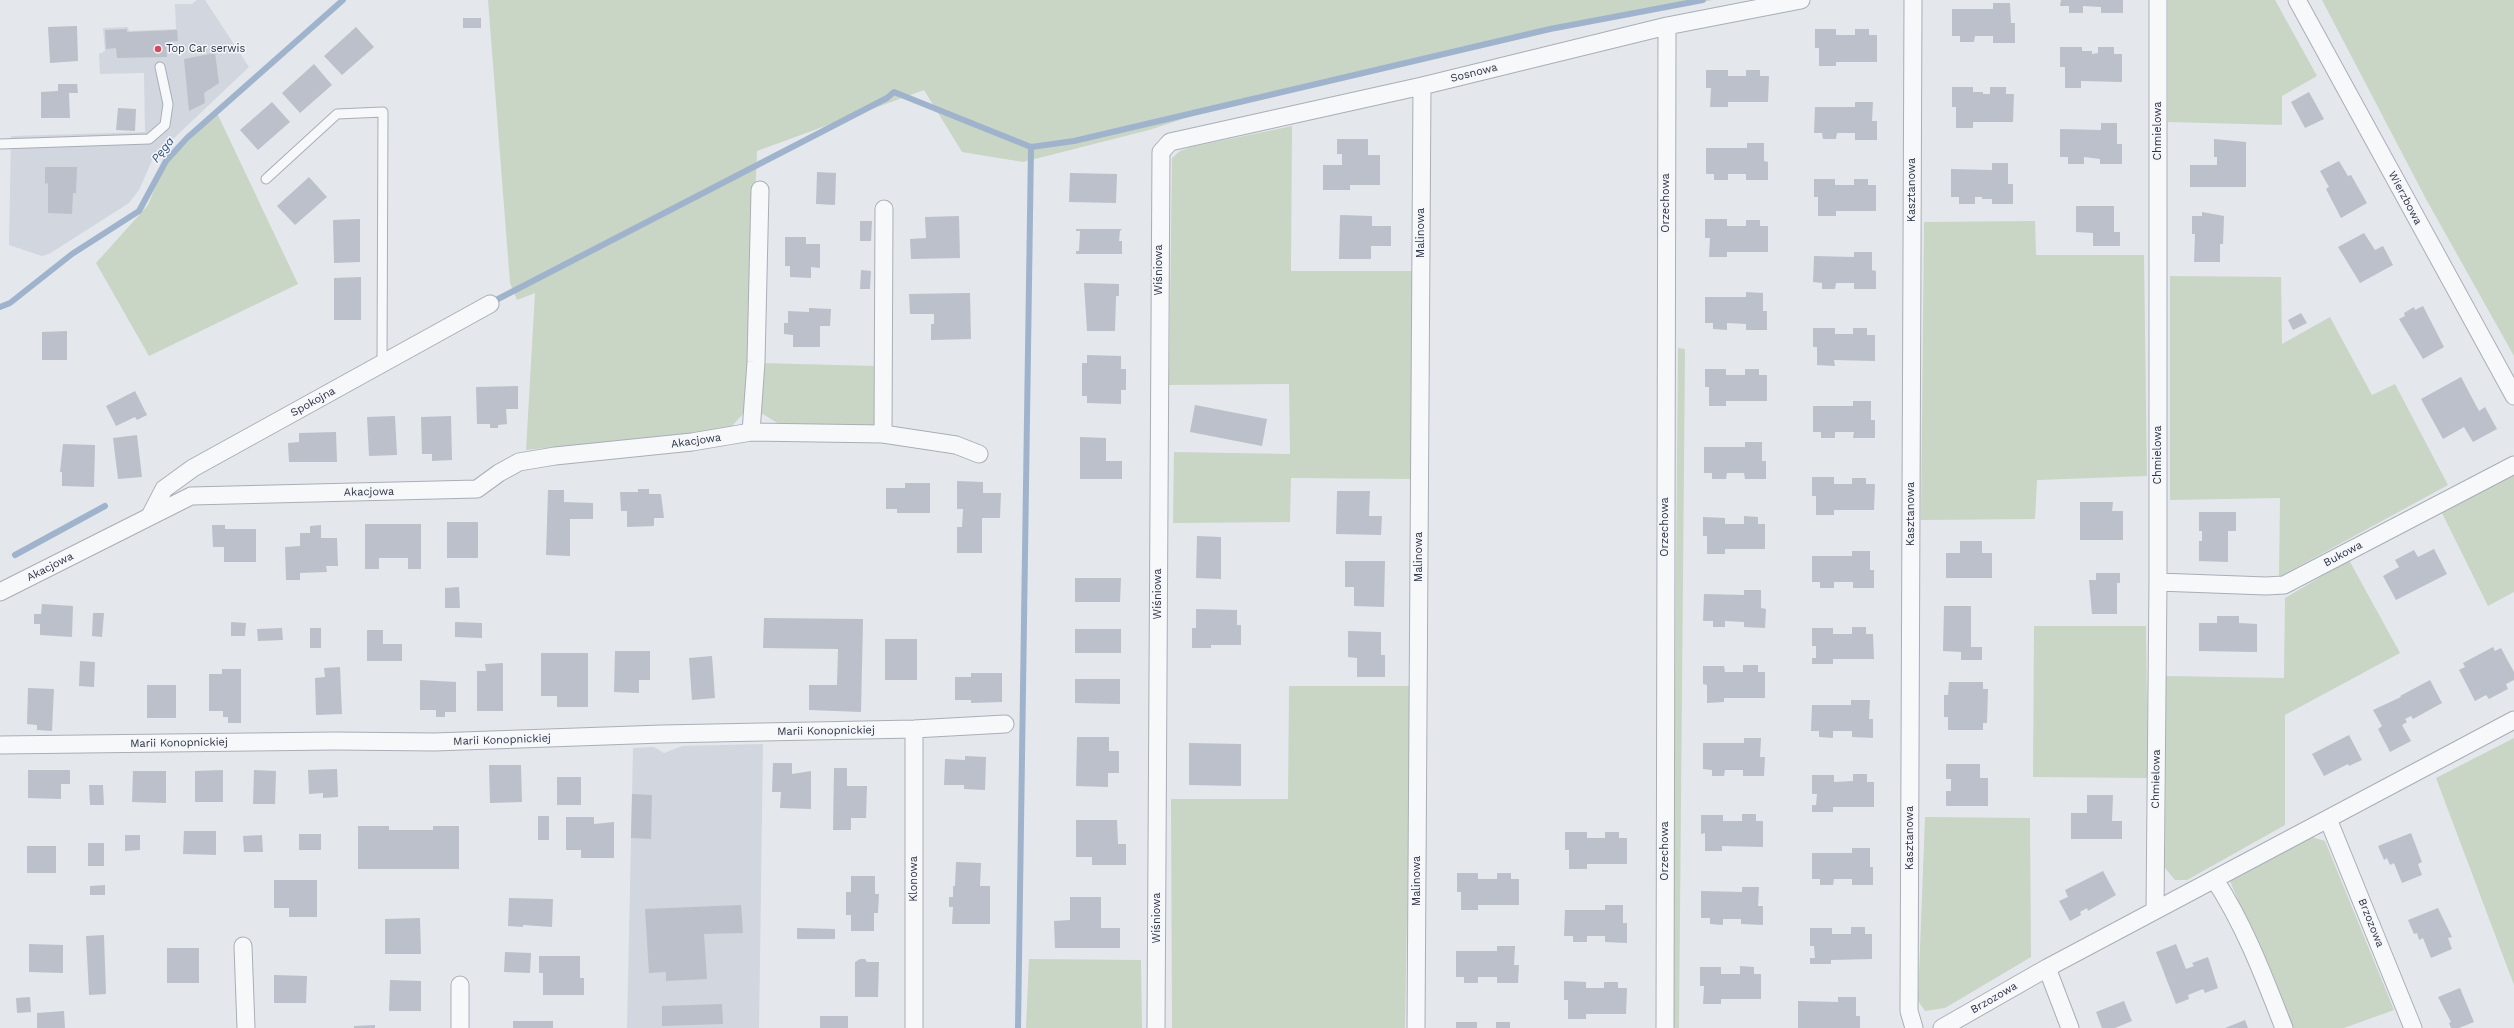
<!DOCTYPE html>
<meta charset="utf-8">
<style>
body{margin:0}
canvas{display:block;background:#e4e7ec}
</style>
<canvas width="2514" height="1028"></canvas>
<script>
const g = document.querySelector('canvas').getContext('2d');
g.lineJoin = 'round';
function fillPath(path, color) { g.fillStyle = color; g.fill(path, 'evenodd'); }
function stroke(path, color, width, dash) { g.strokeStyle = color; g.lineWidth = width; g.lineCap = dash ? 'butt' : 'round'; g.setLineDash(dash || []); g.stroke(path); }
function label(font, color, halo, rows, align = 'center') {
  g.font = font + ' "Work Sans",sans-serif'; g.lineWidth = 3; g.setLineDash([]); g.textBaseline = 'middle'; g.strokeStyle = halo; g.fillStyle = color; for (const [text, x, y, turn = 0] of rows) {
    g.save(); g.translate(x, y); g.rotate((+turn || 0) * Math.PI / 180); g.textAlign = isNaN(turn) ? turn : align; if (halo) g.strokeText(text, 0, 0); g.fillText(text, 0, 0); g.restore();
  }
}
const built = new Path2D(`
 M197,0H205L249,67L153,158L139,190L129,203L49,254L42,256L9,245L11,136L145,132L144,73L100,74L99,54L105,51L103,28L128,27L129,31L176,29L175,4H192Z
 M763,744L759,1028H627L633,748L654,747L664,753L682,746Z`);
const green = new Path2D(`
 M488,0H1713L1455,49L1346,77L1256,95L1149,130L1023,162L962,152L924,90L757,151L749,363L743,414L729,429L526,450L535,293L517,300L510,283Z
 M2168,0H2275L2317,76L2282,96V125L2168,122Z
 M2322,0H2514V356L2426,199Z
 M217,113L298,284L149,356L96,263L148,205L164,165Z
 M1292,126L1291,271H1413V479L1291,478L1290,522L1173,523L1174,452L1290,454L1289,384L1169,385L1172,158L1180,151L1191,147Z
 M2035,221L2036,255H2144L2147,476L2037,480L2035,519L1921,520L1924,222Z
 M2170,276L2281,277L2282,344L2330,317L2372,395L2395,384L2448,485L2279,577L2280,498L2170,500Z
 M1678,348L1685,349L1679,1028H1672Z
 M760,363L875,366V424L866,427L779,424L761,413L759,403Z
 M2514,475V592L2488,606L2442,513Z
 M2349,560L2400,653L2285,715V825L2187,880H2175L2165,868L2166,676L2284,678L2285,598Z
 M2034,626H2146L2148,778L2033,777Z
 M1289,686H1411L1405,1028H1172L1171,799H1288Z
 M2514,738V985L2436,778Z
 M1925,817L2030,818L2031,957L1945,1008L1925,1011L1918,1001Z
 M2312,837L2325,841L2394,1010L2344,1028H2291L2230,881Z
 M1029,959L1141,960L1142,1028H1026Z`);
const stream = new Path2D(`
 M498,299L887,98L894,92L1031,147L1074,141L1550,29L1703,0
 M0,307L10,303L72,254L139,211L166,161L187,138L343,0
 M15,555L105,506
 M1018,1028L1031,147`);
const building = new Path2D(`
 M2061,0H2123V13H2101V7L2083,6V13H2069V6H2060Z
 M1993,3H2010L2011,23H2015V43H1993V36H1975L1974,42H1960V36H1952V9H1993Z
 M463,18H481V28H463Z
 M77,26L78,61L50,63L48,27Z
 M356,27L374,47L342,75L324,56Z
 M127,29V32L177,30L178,41L166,42L167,57L117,58L116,48L106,49L105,30Z
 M1815,29H1836V35H1855V29H1869V35H1877V62H1836V66H1819V48H1815Z
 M2060,47H2082V51H2092V54L2098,53V47H2114V54H2122V82L2081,81V88H2065V67H2060Z
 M215,53L219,83L204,93L205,103L189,111L184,59Z
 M314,64L332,85L300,113L282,93Z
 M1706,70H1728V76H1746V70H1760V76H1769L1768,102H1728V107H1710L1711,88H1706Z
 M58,84H77L78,93H69L70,118H41V92L58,91Z
 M1952,87H1973V92H1983V94H1990V87H2006V94H2014L2013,122H1973V128H1956V107H1952Z
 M2309,92L2324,119L2305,128L2291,102Z
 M272,102L290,122L258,150L240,130Z
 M1855,102H1873L1872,121H1877V140H1855V133H1837L1836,139H1823L1822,133H1814L1815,107H1855Z
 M118,108L136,109L135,131L116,130Z
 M2101,123H2117V144H2122V164H2100V159L2084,157V164H2068V157H2060V129L2101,130Z
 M1337,139H1368V155H1380V185H1350V190H1323V165H1342V154H1337Z
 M2214,139L2246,142V187H2190V165H2217V157H2214Z
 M1747,143H1764V161L1768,162V180H1746V174H1728V180H1714V174H1706V148H1747Z
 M2339,161L2348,176L2351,175L2367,203L2341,218L2326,189L2329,187L2320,171Z
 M1992,163H2008V184H2013V204H1992V199H1982V197H1975V204H1959V197H1951V169L1992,170Z
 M45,167H77L76,193H73L72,214L48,213V183L45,184Z
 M817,172L836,173L835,205L816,204Z
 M1070,173L1117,174L1116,203L1069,202Z
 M309,177L327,197L295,225L277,206Z
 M1814,179H1835V185H1854V179H1868V185H1876V211H1836V216H1818V197H1814Z
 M2076,206H2114V232H2120V246H2093V233L2076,232Z
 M2202,212L2224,216L2223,244H2220V262H2194L2195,234H2192V216H2202Z
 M1340,215L1372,216V226H1391V246H1371V259H1339Z
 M959,216L960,258L911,259L910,239L926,238L925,217Z
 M360,219V262L334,263L333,220Z
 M1705,219H1727V226H1746V220H1760V226H1768V252H1727V257H1709L1710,238H1705Z
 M860,221H872L871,241H860Z
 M1076,229H1122L1120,231L1119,241H1122V254H1076V251H1079L1080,231H1076Z
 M2364,233L2375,250L2383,246L2393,265L2360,283L2338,247Z
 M785,237H806V244H820V268L811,267V278L790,277V266H785Z
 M1854,252H1872V270L1876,271V289H1854V283H1836L1835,289H1822V283L1813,282L1814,256L1854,257Z
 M861,270L871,271L870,289H860Z
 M361,277V320H334V278Z
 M1084,283L1119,284V296H1116L1115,331H1087Z
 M1746,292L1763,293V311H1767V330H1746V324L1727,323V330L1713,329V323H1705V297H1746Z
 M970,293L971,339L931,340V324H934V314H910L909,294Z
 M2423,306L2444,347L2423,359L2399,319L2405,316L2404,313L2414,307L2415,310Z
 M809,308L831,309L830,326H820V347H793V335L784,334V323H788V311L809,312Z
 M2301,313L2307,323L2293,330L2288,320Z
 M1813,328H1835V334H1853V328H1867V335H1875V361L1834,360L1835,366L1817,365V347H1813Z
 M67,331V360H42V332Z
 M1087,355L1121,356V369H1126V390H1121V404L1087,403V396H1082V363H1087Z
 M1705,369H1726V375H1745V369H1759V375H1767V401H1726V406H1709V387H1705Z
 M2461,377L2479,411L2485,407L2497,429L2473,442L2464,427L2443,439L2421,399Z
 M518,386V409H506L507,424L498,425V428H490V424H477L476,387Z
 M135,391L147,415L137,420L135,417L116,426L106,406Z
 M1853,401H1871V420H1875V438H1853L1854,432H1835V438H1821V432H1813V406H1853Z
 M1195,405L1267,419L1262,446L1190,432Z
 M395,416L397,455L369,456L367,417Z
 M451,416L452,460L432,461V454H422L421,417Z
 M336,432L337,462H289L288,443L299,442V433Z
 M137,435L142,477L118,479L113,438Z
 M1080,437L1106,438V461H1122V479H1080Z
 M1745,442H1762V461H1766V479H1745L1744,473H1727L1726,479H1712V473H1704V447H1745Z
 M63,444L95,445L94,487L62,486V472H60Z
 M1812,477H1834V484H1852V478H1866V484H1875L1874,510H1834V515H1816V496H1812Z
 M957,481L983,482V493H1001L1000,518H982V553H957V527H962L963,509H957Z
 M905,483H930V513H897V509H886V488H905Z
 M638,489H649V494H661L664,518H654V526L627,527V511H621L620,492H638Z
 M548,490H564V502L593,503V519H570V556L546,555Z
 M1337,491H1370L1369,516H1382L1381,535L1336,534Z
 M2080,502H2113L2112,511H2123V540H2080Z
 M2199,512H2236V531H2228V562L2199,561V541H2202V531H2199Z
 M1744,516L1758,517V524H1765V549H1725V554H1707V536H1703V517L1725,518V524H1744Z
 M447,522H478V558H447Z
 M365,524H421V569H408V558H379V569H365Z
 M212,525H225V529H256V562H224V547H213Z
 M321,525V538H337L338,566H326L327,572L300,573V580H286L285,547L300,546V533H310V526Z
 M1197,536L1221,537V579L1196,578Z
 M1960,541H1982V553H1992V578H1946V553H1960Z
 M2434,549L2447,574L2396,600L2383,576L2399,567L2395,560L2414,550L2418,557Z
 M1852,551H1870V570H1874V588H1853V582H1834V588H1820V582H1812V556H1852Z
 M1345,561H1385L1384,607L1354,606V587H1345Z
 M2096,573H2120V583H2117V614H2092L2089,580H2096Z
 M1075,578H1121L1120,602H1075Z
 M459,587L460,608H445V588Z
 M1744,590H1761V608L1766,609L1765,628L1744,627V622L1725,621V627H1713V621H1703L1704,594L1744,595Z
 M42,604L73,606L72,637L40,635V624H34V614H41Z
 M1944,606H1971V647H1982V660H1961V652L1943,651Z
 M1196,609L1237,610V625H1241V645H1211V648H1192V628H1196Z
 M93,613H104L102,637L92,636Z
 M2217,616H2239V623L2257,624V652L2199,651V623H2217Z
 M764,618L863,619L861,712L809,710V685H837L838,649L763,648Z
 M231,622L246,623L245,636H231Z
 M455,622L482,623V638L455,637Z
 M1852,627H1866V634H1873L1874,659H1833V664H1812V658H1816V646H1812V628H1833V634H1852Z
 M282,628L283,640L258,641L257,629Z
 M310,628H321V648H310Z
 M1075,629H1121V653H1075Z
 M367,630H383V644H402V661H367Z
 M1348,631L1381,632V655H1385V677H1357V658L1348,657Z
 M885,639H917V680H885Z
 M2493,647L2495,651L2501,648L2514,672V680L2506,684L2508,689L2489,699L2486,695L2475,701L2459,670L2465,667L2463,663Z
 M615,651H650V680H639V693L614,692Z
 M541,653H588V707H557V696H541Z
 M712,656L715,698L692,700L689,658Z
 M80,661L95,662L94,687L79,686Z
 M503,663V711H477V671H486L485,664Z
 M1743,665H1758V672H1765V698H1724V702L1707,703V685L1703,684V666H1724L1725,672H1743Z
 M340,667L342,714L316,715L315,678L325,677L324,668Z
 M222,669H241V723H228V717H223V711H209V674H222Z
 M971,673H1002V702L971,703V700H955V677H971Z
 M1075,679H1120V704L1075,703Z
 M420,680L456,682V712H445V717H436V710H420Z
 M2430,680L2442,703L2413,719L2411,716L2405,719L2407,722L2402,725L2411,741L2390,752L2378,729L2382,726L2373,710L2401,697L2400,696Z
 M1949,682H1983V689H1988L1987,723H1983V730H1948V717H1944V695H1948Z
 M147,685H176V718H147Z
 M28,688L54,689L52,731L37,730V725L27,724Z
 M1851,700H1870L1869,719H1873V738L1852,737V731H1833V738L1819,737V731H1811L1812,705H1851Z
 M2349,735L2362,760L2349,766L2348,764L2324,776L2312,754Z
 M1077,737H1109V751H1119V773H1108V787L1076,786Z
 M1744,738H1761L1760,757H1765L1764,776H1743V770H1725L1724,776H1712V770L1703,769V743H1744Z
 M1189,743L1241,744V786L1189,785Z
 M965,756L986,757L985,790L964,789V785H944L945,759L965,760Z
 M773,763H792V774L811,771V809L780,808L781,792H772Z
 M1946,764H1980V778H1988V806H1946V791H1951V779H1946Z
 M489,765H521L522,802L490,803Z
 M834,768H847V786H867L866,818H851V830H833Z
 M337,769L338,797L323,798V793L309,794L308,770Z
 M28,770H70V784H61V799L28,798Z
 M223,770V802H195V771Z
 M254,770L276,771L275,804H253Z
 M133,771H166V803L132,802Z
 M1853,774H1867V782H1874V807H1833V812H1812V805H1816L1817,794H1812V775H1834V782L1853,781Z
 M557,777H581V805H557Z
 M89,785H103L104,805H90Z
 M632,794L652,795L651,839L631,838Z
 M2087,795H2113L2112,821H2122V839H2071V813H2087Z
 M1742,814H1756V821H1763V847L1722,846V851H1705V833L1701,834V815H1723V821H1742Z
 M538,816H549V840H538Z
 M566,817H594V824L614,822V858H581V850H566Z
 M1076,820H1117L1118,844H1126V865H1092V857H1076Z
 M358,826H389V830H433V826H459V869H358Z
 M184,831H216V855L183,854Z
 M1565,832H1587V838H1605V832H1619V838H1627V864H1587V869H1569V850H1565Z
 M2411,833L2422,862L2418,864L2422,875L2402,883L2394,863L2390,865L2387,858L2384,860L2378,846Z
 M299,834H321V850H299Z
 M125,835H140V850L125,851Z
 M262,835L263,852H244L243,836Z
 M88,843H104V866H88Z
 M27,846H56V873H27Z
 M1852,848H1870V867H1873V885H1852V879H1834L1833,885H1820V879H1812V853H1852Z
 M956,862L981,863L980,886H990V924H952L953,907H949V897H953V886H955Z
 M2103,871L2116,895L2088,911L2087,908L2080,912L2081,915L2070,921L2059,901L2068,897L2065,890Z
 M1457,873H1478V879H1497V873H1511V879H1519V905H1478V910H1461V892H1457Z
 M851,876H875V894H879L878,913H874V931H851V915H846V892H851Z
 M274,880H317V917H289V908H274Z
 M105,885V895H90V886Z
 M1742,887H1759L1758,906H1763V925L1741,924V919H1723V925L1710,924V918H1701V891L1742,892Z
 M1070,897H1101V928H1120V948H1055L1054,921L1070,920Z
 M509,898L553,899L552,927L523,925V927L508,926Z
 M741,905L743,933L704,934L707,979L666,981V972L649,973L645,909Z
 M1605,905H1623V923H1627V943L1605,942V936H1587V942H1573V936H1564L1565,910H1605Z
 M2438,908L2452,937L2448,938L2452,949L2431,958L2423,938L2419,940L2417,933L2414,934L2408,920Z
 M420,918L421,954H385V919Z
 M1851,927H1865V934H1872V959L1831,960V964H1810V958H1815L1814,946H1810V928H1832V934H1851Z
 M797,928L835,929V939H797Z
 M104,935L106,994L89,995L86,936Z
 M29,944L63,945V973L29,972Z
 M2176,944L2186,969L2194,966L2192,963L2208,957L2218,988L2205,993L2203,989L2188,995L2189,999L2176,1004L2156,952Z
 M1497,946H1515L1514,965H1519L1518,983H1497V977H1478V983H1464V977H1456V951H1497Z
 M167,948H199V983H167Z
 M505,952L531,953L530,973L504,972Z
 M539,956H580V978H584V995H543V973H539Z
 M860,959H865L867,962H879L878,997H855V962Z
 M1740,966L1754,967V974H1761V999H1721V1004H1703L1704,986H1700V967H1721V974H1740Z
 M274,975L307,976L306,1003H274Z
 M390,980L421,981V1011H389Z
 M1564,981L1586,982V988H1604V982H1618V988H1627L1626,1014H1586V1019H1568V1000H1564Z
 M2460,988L2474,1022L2459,1028H2451L2449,1023L2451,1022L2438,997Z
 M30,997L31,1012L17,1013L16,998Z
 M1838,997H1856V1016H1860V1028H1798V1001L1838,1002Z
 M2124,1001L2132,1021L2115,1028H2102L2096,1012Z
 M722,1004L723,1024L662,1026V1006Z
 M64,1011L65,1028H37V1013Z
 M820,1016H848V1028H820Z
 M2245,1020L2248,1028H2225Z
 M513,1021H553V1028H513Z
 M1456,1022H1477V1028H1456Z
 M1496,1022H1510V1028H1496Z
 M375,1025V1028H354V1026Z`);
const lane = new Path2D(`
 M0,144L149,139L165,125L168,104L160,67
 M266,179L337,114L383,112L382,363`);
const street = new Path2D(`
 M1913,0L1909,1011L1914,1028
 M2297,0L2514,396
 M751,432L883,434L884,209
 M883,434L956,445L979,454
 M150,516L164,489L193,468L490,304
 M2158,582L2266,586L2284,585L2514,465
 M0,592L191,496L477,489L499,473L519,462L555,456L692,442L751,432L756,362L760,190
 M0,745L335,741L435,742L662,734L914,729L1005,724
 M2328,819L2413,1028
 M2215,880C2245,926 2264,977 2284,1028
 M2155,910L2158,582V0
 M243,946L246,1028
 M2047,968L2070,1028
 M460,1028V985
 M914,1028V729
 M1156,1028L1161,152L1170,142L1422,86L1667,26L1801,0
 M1416,1028L1422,86
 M1665,1028L1667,26
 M1942,1028L2047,968L2514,720`);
const markers = [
 [158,49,4,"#d1495b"]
];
const poiNames = [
 ["Top Car serwis",166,49]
];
const streetNames = [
 ["Sosnowa",1474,73,-14],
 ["Chmielowa",2158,131,-90],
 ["Kasztanowa",1912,190,-90],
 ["Wierzbowa",2405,198,62],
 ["Orzechowa",1666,203,-90],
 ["Malinowa",1421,233,-90],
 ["Wiśniowa",1159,270,-90],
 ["Spokojna",313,402,-29],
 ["Akacjowa",696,441,-8],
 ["Chmielowa",2158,455,-90],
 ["Akacjowa",369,492,-1],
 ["Kasztanowa",1911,514,-90],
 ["Orzechowa",1665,527,-90],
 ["Bukowa",2343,554,-28],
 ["Malinowa",1419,557,-90],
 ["Akacjowa",50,567,-27],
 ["Wiśniowa",1158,594,-90],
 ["Marii Konopnickiej",826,731,-1],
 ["Marii Konopnickiej",502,740,-2],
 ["Marii Konopnickiej",179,743,-1],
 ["Chmielowa",2156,779,-89],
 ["Kasztanowa",1910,838,-90],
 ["Orzechowa",1665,851,-90],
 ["Klonowa",914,879,-90],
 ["Malinowa",1417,881,-90],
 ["Wiśniowa",1157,918,-90],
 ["Brzozowa",2371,923,68],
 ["Brzozowa",1994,998,-30]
];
const waterNames = [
 ["Pęga",163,150,-52]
];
fillPath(built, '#d2d6de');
fillPath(green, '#c9d6c5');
stroke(stream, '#9fb4cc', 6);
fillPath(building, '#bbc0ca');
stroke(lane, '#a9aeb7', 11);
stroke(street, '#a9aeb7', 19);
stroke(lane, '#f7f8fa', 9);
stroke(street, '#f7f8fa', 17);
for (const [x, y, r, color] of markers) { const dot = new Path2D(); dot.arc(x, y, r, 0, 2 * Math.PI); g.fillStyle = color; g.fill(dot); stroke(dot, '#f4f6f9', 1.5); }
label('11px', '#2b3445', '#f4f6f9', poiNames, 'left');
label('11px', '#2b3445', '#f4f6f9', streetNames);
label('italic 12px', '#34527a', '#f4f6f9', waterNames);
</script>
